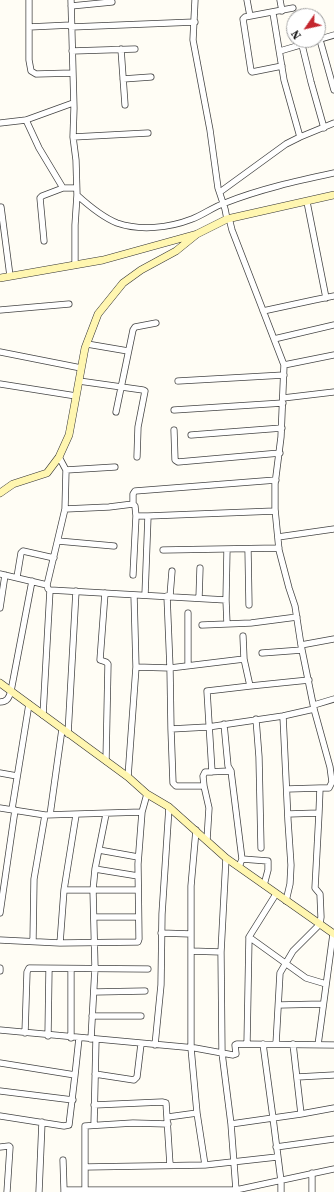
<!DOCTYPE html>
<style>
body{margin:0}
#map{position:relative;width:334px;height:1192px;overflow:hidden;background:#fffdf5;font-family:"Source Serif 4",serif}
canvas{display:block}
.north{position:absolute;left:286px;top:8px;width:40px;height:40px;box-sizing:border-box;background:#fff;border:1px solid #a0a0a0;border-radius:50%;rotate:236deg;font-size:11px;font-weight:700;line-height:16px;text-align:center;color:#111}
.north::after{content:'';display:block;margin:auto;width:14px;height:18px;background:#c4262e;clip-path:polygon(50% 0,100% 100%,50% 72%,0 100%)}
</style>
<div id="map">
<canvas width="334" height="1192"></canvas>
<div class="north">N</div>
</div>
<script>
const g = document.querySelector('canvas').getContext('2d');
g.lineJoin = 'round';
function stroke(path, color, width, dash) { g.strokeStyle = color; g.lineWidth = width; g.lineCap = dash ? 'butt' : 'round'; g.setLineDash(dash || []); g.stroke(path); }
const street = new Path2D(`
 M29,0V60L31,71L36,74L73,73
 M71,0L74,108L73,137L76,160L77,195C88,205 102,217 117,223C140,231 169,228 192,219C203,215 213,207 225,203C260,189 297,181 334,173
 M195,0L193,40L210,130L218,188L225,209L227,219
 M247,0L250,16
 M280,0L282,11
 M71,6L112,2
 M273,13L284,80L300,137
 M29,27L71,25
 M71,27L195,22
 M320,40L334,90
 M302,45L311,82L324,128
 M121,49L125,105
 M72,51L135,49
 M280,51L334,35
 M282,66L252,72L251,71L243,19L245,17L293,8
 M123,79L151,77
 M26,120L39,148L63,188H76
 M0,123L26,120L73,103
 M73,137L148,133
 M220,192L286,144L300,137L334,123
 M307,202L326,298
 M1,207L10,276
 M229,218L232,230L284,365L281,437L275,484V509L279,550L289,588L295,606L301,645L314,709L330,767L332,782L329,788H320
 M44,241L40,198L42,196L63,188
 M75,265V225L77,195
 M0,310L69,304
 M263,311L314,300L334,296
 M274,339L334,325
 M87,344L128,351
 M0,352L81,368
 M284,365L334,355
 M79,381L143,390L145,391L138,427L137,457
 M178,381L284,375
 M0,384L76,396
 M283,398L334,392
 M174,410L283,403
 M116,412L133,330L135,327L156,323
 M174,430L175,460L178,462L280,453
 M191,435L282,428
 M66,470L115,467
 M133,504L135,506L136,516
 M65,509L109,507L133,504V494L135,491L276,480
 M278,537L334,529
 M58,541L114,546
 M248,549L249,605
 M163,550L279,548
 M0,574L47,585L48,589L50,590L226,600
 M133,575L136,516H148
 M17,577L21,553L23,551L54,558
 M47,585L65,509L66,470L59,457
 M105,593L100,660L106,662L108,664L106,761
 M145,595L148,516L275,511
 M167,596L170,668L171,729L208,727L283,716L314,709
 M170,596L172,571
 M199,598L200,568
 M0,608L5,575
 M188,613V665
 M227,624L226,600L227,549
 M202,625L251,623L297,617
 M243,636L244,659
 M301,645L334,639
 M262,653L302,650
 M136,667L170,668L244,659L250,686L309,680
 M0,702C7,702 9,698 11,691L32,581
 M314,705L334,699
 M43,715L50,590
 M283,716L288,821L291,865L290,884L286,901
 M256,719L259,757L261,848
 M224,724L228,766L231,771
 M171,729L173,783L176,786H204L209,808L207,840
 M68,734L76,591
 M212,772L207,691L250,686
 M0,773L17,776
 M128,777L136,667L134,595
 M204,786L203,776L205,772L231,771L242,859
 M287,789L320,788L319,813
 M0,808L45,815L142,812L147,794
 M12,809L29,704
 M50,815L62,729
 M196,830L191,886V1048L197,1113L205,1165
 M99,850L138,857
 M226,858L221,952L222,1053L231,1124L236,1190
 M239,867L242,859L268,861V870L264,885
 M95,869L138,876
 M64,890H138
 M0,913L15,810
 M94,917H138
 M161,933L191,934
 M249,937L306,978L326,984
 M0,940L60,943L138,942L139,939L138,864L142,812
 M33,941L34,879L45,815
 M60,943L64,890L76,815
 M191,951L221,952
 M71,969V1038
 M0,971V968
 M94,992L145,991
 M279,1005L323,1004
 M92,1016H141
 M0,1030L195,1048L233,1055L236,1054L235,1045L237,1044L334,1045
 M25,1033L27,972L29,968L148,969
 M48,1036L49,969
 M91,1039L95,968L93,890L95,869L106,814
 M247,1044L249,937L276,894
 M263,1044L273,1118L281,1181V1192
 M276,1044L280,973L293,951L320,924L321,917L320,894L315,888L319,813L288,814
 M293,1044L301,1114
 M155,1045L161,985L162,914L169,807
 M318,1045L333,934
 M0,1063L75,1075L79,1038
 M95,1074L134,1080L137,1077L141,1044
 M297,1077L334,1075
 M0,1091L73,1100
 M94,1105L162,1102L166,1103L170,1165
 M0,1116L64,1126L69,1125L75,1075
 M168,1117L197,1113
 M231,1124L301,1114L334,1108
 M94,1125L96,1039
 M0,1147L9,1146L10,1147L7,1192
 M276,1147L334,1139
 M63,1160L64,1190
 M85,1167L205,1165L277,1157
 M312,1173V1192
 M39,1192L42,1122
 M64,1192V1190H236L334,1169
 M85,1192V1126L133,1123L168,1124`);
const secondary = new Path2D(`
 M0,278L103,260L197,234L227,219L334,195
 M0,493L13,484L47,473L59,457L69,435L85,348L98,314L123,283L141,270L176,251L197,234
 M0,683L128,777L147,794L169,807L226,858L334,934`);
stroke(street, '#444', 7);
stroke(secondary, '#333', 8);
stroke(street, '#fff', 5.5);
stroke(secondary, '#fff6b0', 7);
</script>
